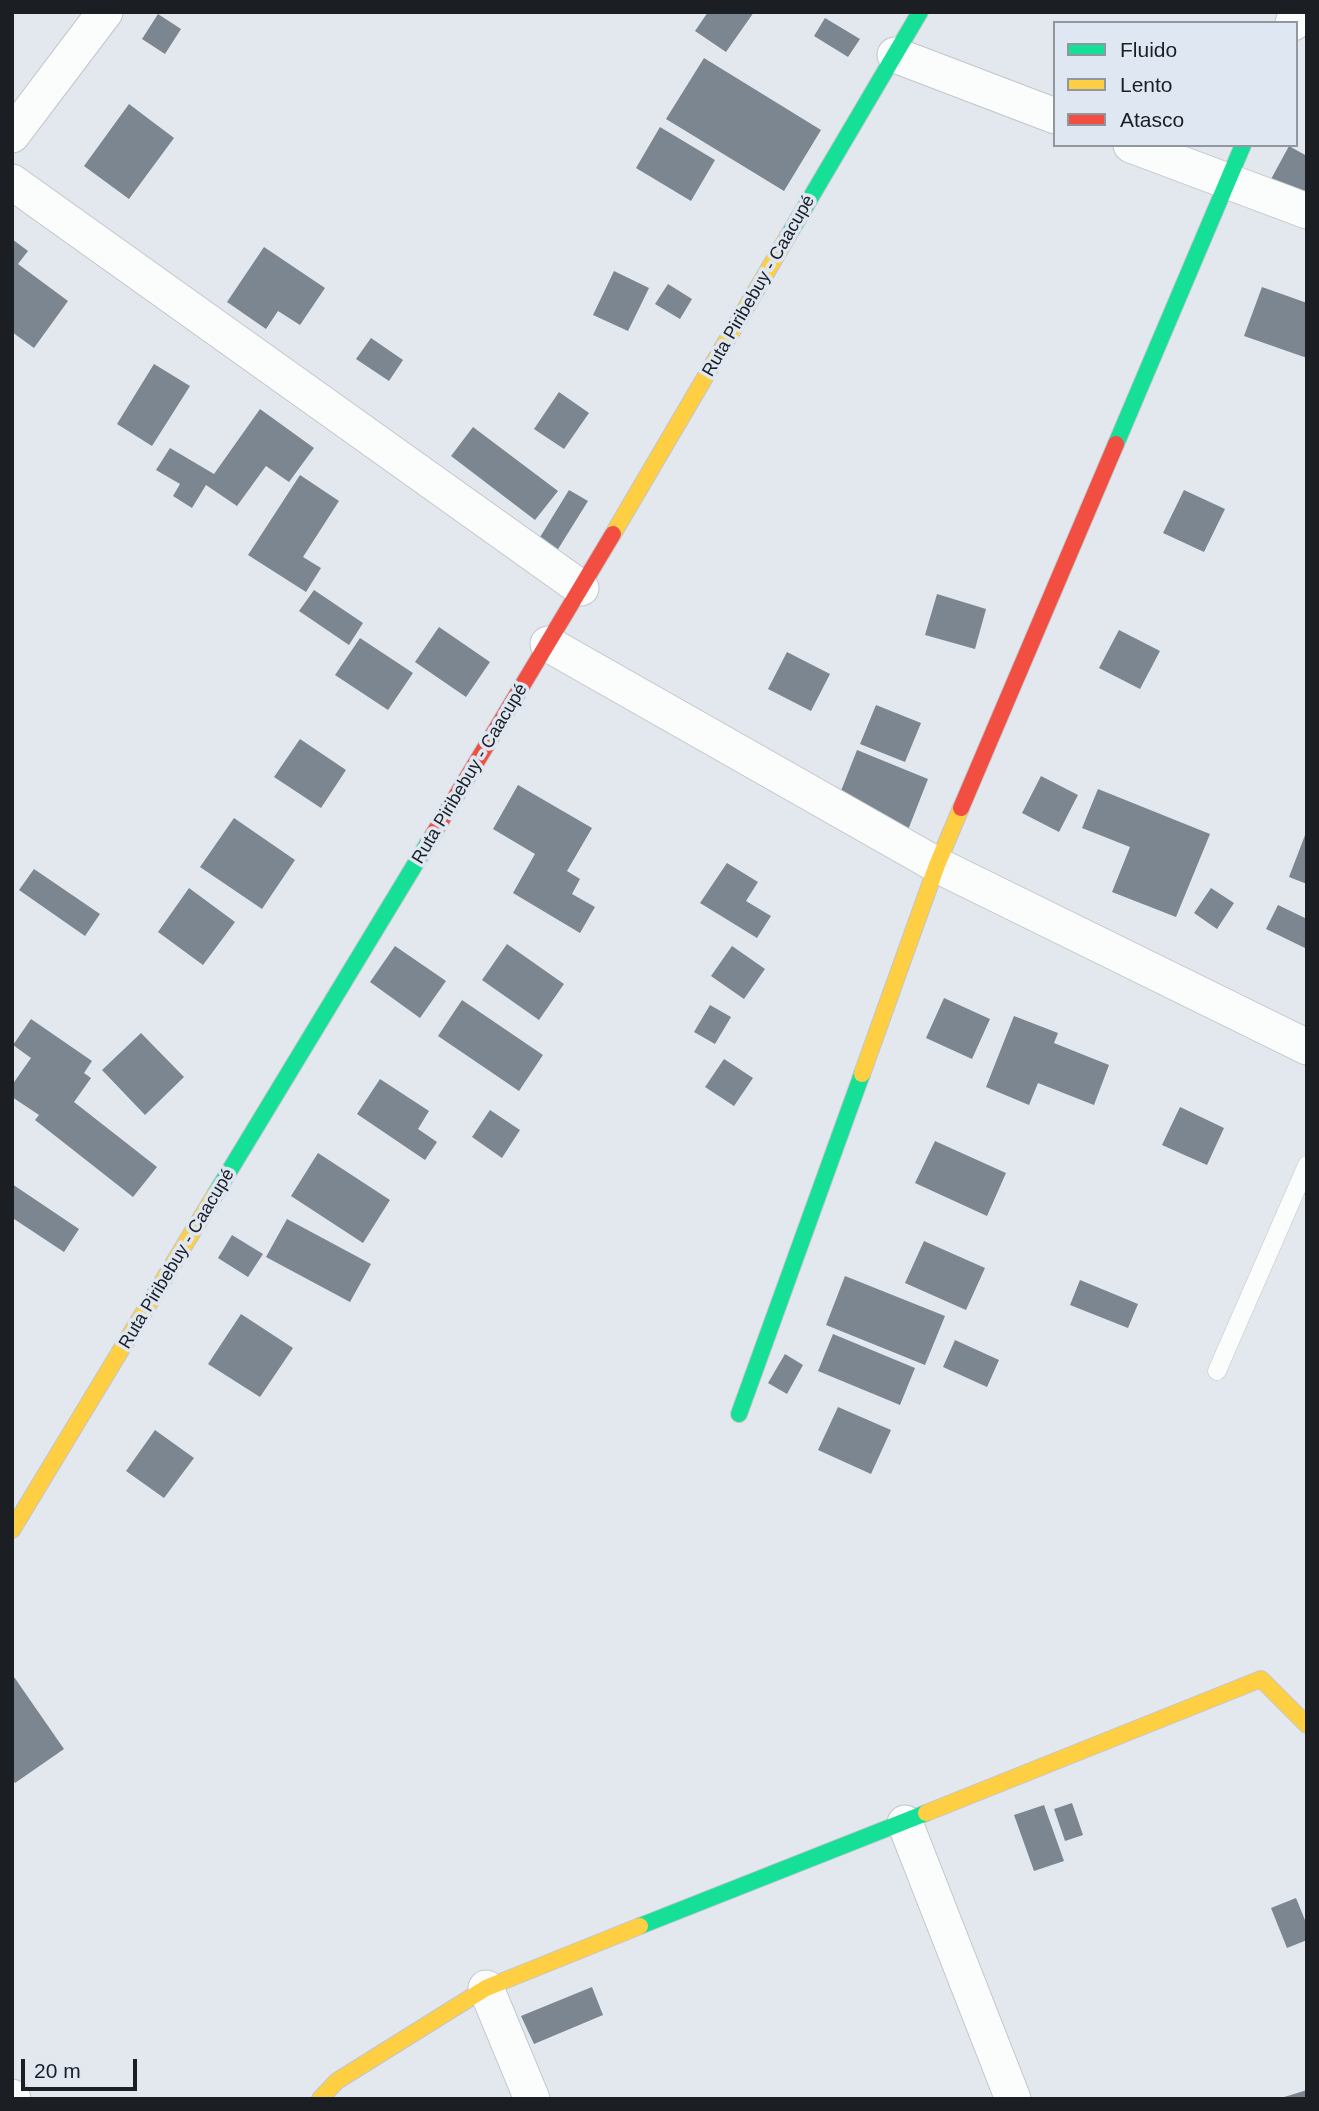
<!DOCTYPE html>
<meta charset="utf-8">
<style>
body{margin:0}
#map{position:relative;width:1319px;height:2111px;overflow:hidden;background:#e2e8ee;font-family:Arial,sans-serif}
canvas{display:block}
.frame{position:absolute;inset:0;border:14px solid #1b1e22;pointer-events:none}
.legend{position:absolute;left:1053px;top:21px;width:245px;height:126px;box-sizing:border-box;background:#dee7f2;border:2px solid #90979f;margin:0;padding:9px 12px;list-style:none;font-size:21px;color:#1b1e22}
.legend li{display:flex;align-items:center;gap:14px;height:35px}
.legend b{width:35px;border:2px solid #90979f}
.scale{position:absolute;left:21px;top:2059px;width:116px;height:32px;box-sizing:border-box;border:4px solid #1b1e22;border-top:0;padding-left:9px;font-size:21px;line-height:24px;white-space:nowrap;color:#1b1e22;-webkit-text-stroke:5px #dee7f2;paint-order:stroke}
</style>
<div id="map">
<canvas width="1319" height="2111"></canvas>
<div class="frame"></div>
<ul class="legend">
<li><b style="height:9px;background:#16e098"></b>Fluido</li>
<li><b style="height:9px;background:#ffcf43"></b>Lento</li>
<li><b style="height:9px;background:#f24e42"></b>Atasco</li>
</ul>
<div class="scale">20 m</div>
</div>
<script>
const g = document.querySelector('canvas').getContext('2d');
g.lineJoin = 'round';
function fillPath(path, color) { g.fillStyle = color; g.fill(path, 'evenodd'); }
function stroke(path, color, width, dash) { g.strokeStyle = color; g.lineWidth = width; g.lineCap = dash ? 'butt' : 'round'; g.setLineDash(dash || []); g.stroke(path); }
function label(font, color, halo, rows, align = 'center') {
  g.font = font + ' Arial,sans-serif'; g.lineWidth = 7; g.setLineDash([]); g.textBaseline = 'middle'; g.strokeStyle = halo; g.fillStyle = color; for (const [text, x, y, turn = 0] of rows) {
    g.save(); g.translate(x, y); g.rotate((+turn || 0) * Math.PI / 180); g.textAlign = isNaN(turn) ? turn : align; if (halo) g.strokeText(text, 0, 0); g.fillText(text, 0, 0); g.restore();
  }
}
const building = new Path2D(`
 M708,12H754L726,52L695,31Z
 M158,14L181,29L165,54L142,39Z
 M825,18L860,39L848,57L814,36Z
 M704,58L821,130L784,191L666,119Z
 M129,104L174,138L129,199L84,166Z
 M660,127L715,160L691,201L636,168Z
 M1289,146L1307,156V201L1270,181Z
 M12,239L28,251L18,264L68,301L34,348L12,332Z
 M264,247L325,288L300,325L278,311L266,329L227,302Z
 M614,271L649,288L628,331L593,315Z
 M668,284L692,299L680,319L655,304Z
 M1262,287L1307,303V358L1244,336Z
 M371,338L403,360L389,381L356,359Z
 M154,364L190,386L152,446L117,424Z
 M559,392L589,413L564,449L534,429Z
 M260,409L314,448L289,482L266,466L237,506L206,485L192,508L173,496L180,484L156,470L170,448L214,474Z
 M473,427L558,491L535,520L451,456Z
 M300,475L339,501L303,557L321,568L306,592L248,555Z
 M569,490L588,501L555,554L537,542Z
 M1184,490L1225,509L1204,552L1163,533Z
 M314,590L363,623L349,645L299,611Z
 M937,594L986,609L975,649L925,635Z
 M439,627L490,662L466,697L415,662Z
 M1119,630L1160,651L1140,689L1099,668Z
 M360,638L413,673L388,710L335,675Z
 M787,652L830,674L811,711L768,689Z
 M876,705L921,723L905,762L860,744Z
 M300,739L346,770L321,808L274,777Z
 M857,750L928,779L908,830L837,801Z
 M1041,776L1078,795L1059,832L1022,813Z
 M518,785L592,828L567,871L580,879L572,894L595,907L580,933L513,893L535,854L493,829Z
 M1098,789L1210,834L1176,917L1112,892L1130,847L1082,828Z
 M234,818L295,860L262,909L200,867Z
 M1307,830V884L1289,877Z
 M727,863L758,882L746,901L771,916L757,938L700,903Z
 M34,869L100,914L85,936L19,890Z
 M189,888L235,922L203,965L158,932Z
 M1211,888L1234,903L1217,929L1194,913Z
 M1278,905L1307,919V949L1266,929Z
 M507,944L564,984L539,1020L482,980Z
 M395,946L446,981L420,1018L370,982Z
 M732,946L765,969L744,999L711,976Z
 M944,998L990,1019L972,1059L926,1038Z
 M462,1000L543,1055L519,1091L438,1036Z
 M710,1005L731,1017L715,1044L694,1032Z
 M1014,1016L1058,1033L1054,1043L1109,1065L1094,1105L1038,1083L1029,1105L986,1087Z
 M31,1019L92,1061L84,1073L91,1078L74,1102L157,1167L133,1197L35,1120L39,1115L12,1097V1085L31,1058L13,1045Z
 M141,1033L184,1077L145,1115L102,1070Z
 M724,1059L753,1078L734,1106L705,1087Z
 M380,1079L429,1111L418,1129L437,1142L425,1160L357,1114Z
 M1180,1107L1224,1128L1207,1165L1162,1145Z
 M490,1110L520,1130L502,1158L472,1137Z
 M935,1141L1006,1173L987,1216L915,1183Z
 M318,1153L390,1200L363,1243L291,1196Z
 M12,1184L79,1229L64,1252L14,1219L12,1221Z
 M287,1219L371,1264L350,1302L266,1257Z
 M232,1235L263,1254L248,1277L218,1258Z
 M924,1241L985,1268L966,1310L905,1283Z
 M845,1276L945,1316L925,1365L826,1325Z
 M1080,1280L1138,1304L1128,1328L1070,1305Z
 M241,1314L293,1348L260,1397L208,1364Z
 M833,1334L915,1368L900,1405L818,1371Z
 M955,1340L999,1360L987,1387L943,1367Z
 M785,1354L803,1365L787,1394L768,1383Z
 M838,1407L891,1430L871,1474L818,1450Z
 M155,1430L194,1458L164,1498L126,1471Z
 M12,1674L64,1749L15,1783L12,1779Z
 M1072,1803L1083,1835L1065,1841L1054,1809Z
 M1044,1805L1064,1861L1034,1871L1014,1815Z
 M1296,1898L1307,1925V1940L1287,1948L1271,1908Z
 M592,1987L603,2015L534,2044L521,2016Z
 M1307,2090V2099H1281V2098Z`);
const lane = new Path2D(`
 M1217,1371L1307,1165`);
const street = new Path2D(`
 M1293,23L1297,12
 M895,55L1055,116
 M12,135L105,12
 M1131,145L1307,211
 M12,182L581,588
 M548,644L937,865L1307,1047
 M905,1823L1013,2099
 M486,1988L532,2099
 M12,2097L13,2099`);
const fast = new Path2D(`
 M788,236L920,12
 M1116,444L1243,145
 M216,1193L428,843
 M739,1414L862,1074
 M640,1926L926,1813`);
const slow = new Path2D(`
 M613,534L788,236
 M862,1074L937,865L961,808
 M12,1530L216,1193
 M926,1813L1261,1679L1307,1725
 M320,2099L337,2081L486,1988L640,1926`);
const jam = new Path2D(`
 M961,808L1116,444
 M428,843L613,534`);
const streetNames = [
 ["Ruta Piribebuy - Caacupé",759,286,-60],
 ["Ruta Piribebuy - Caacupé",470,774,-59],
 ["Ruta Piribebuy - Caacupé",177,1259,-59]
];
fillPath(building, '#7c8691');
stroke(lane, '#c2c6cb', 19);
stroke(street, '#c2c6cb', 37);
stroke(fast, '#c2c6cb', 18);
stroke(slow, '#c2c6cb', 18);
stroke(jam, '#c2c6cb', 18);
stroke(lane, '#fbfcfc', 18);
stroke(street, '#fbfcfc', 35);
stroke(fast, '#16e098', 16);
stroke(slow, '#ffcf43', 16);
stroke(jam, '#f24e42', 16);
label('18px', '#1b1e22', '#dee7f2', streetNames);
</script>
